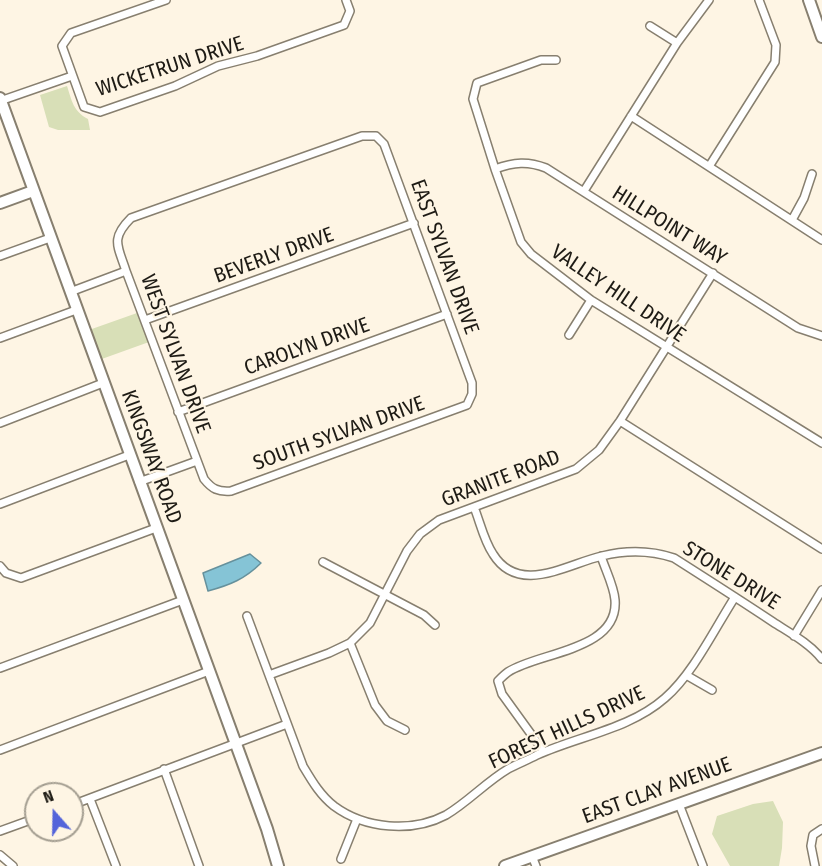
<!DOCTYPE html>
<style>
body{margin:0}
#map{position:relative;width:822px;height:866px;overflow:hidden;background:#fef5e4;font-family:"Fira Sans Condensed",sans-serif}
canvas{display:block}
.north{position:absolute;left:24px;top:782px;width:60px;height:60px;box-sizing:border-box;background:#fef5e4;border:2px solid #a49e91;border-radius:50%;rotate:340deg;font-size:16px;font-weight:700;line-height:24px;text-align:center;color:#1e1b15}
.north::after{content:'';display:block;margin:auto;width:21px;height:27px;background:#5464da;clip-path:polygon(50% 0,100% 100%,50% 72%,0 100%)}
</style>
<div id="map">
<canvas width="822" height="866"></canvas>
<div class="north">N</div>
</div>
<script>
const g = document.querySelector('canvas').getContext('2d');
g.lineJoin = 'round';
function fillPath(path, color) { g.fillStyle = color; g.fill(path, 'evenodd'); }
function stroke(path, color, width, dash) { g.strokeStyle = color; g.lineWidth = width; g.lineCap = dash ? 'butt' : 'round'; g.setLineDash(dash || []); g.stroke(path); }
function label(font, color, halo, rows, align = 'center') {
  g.font = font + ' "Fira Sans Condensed",sans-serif'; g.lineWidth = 4.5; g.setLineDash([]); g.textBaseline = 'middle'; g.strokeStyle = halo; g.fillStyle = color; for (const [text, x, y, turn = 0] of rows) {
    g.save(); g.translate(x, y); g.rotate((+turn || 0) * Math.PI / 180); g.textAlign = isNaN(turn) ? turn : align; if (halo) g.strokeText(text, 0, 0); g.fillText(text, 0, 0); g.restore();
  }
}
const green = new Path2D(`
 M67,86C72,101 73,111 88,119L90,130H58L49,127L40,95Z
 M137,313L149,342L99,360L89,330Z
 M773,801L783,822L782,848L779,866H730L712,834L717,816L753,804Z`);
const water = new Path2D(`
 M250,554L261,563C245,579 230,585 208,591L203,573Z`);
const street = new Path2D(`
 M166,0L71,33L62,46L84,107L100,112L175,86L218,66L257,56L344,25L350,11L346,0
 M650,26L677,43
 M556,60H541L477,83L473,99L495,169L521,242L531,254L591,300L822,443
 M0,101L72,76
 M631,116L822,240
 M362,136H376L384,144L472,383V394L467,405L231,491C218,492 212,489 204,479L126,271C118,246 110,239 131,218Z
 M710,165L775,62L776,45L759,0
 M495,169C514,162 528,161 546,168L798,328L822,336
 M584,191L677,43L709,0
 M792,220L804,198L812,174
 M0,256L50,238
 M70,292L126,271
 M145,320L414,223
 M569,335L591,300
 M0,338L76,310
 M178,412L447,314
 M620,421L822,549
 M0,423L103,383
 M139,482L197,461
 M0,504L129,455
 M474,507C480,522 484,541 493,554C519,596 567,564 602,556C626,550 650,550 674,558C707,579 740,600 773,622C790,633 809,643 822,659
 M323,562L424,615L435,625
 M0,566L6,573L21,578L156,528
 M247,616L303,766C312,781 320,795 334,806C365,829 412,833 446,815C468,802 486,782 508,769C517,764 528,760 537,755C579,736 630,729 665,698C693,674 715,628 735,597
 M794,636L822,590
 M350,643L375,705L387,721L405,730
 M0,668L183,600
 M269,675L329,653L350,643L370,623L407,551L420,534L439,520L576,469L599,450L620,421L713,273
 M686,675L712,690
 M0,750L209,671
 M544,752L502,694L498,681C501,678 505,674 508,672C538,652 619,651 615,600C614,586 605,569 601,556
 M164,769L199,866
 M90,799L116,866
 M679,804L703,866
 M72,805L287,724
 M0,831L36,818
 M0,855L13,866
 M532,856L536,866
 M341,859L357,819
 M815,866L811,846L813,835L822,829`);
const secondary = new Path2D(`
 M809,0L822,37
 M0,98L267,829L278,866
 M0,203L33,191
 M505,866L822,753`);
const streetNames = [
 ["WICKETRUN DRIVE",170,67,-18],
 ["HILLPOINT WAY",669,226,32],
 ["BEVERLY DRIVE",274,256,-20],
 ["EAST SYLVAN DRIVE",444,257,70],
 ["VALLEY HILL DRIVE",618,294,34],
 ["CAROLYN DRIVE",307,347,-20],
 ["WEST SYLVAN DRIVE",175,354,70],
 ["SOUTH SYLVAN DRIVE",339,434,-20],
 ["KINGSWAY ROAD",151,457,70],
 ["GRANITE ROAD",501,479,-21],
 ["STONE DRIVE",731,576,32],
 ["FOREST HILLS DRIVE",567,728,-25],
 ["EAST CLAY AVENUE",657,791,-20]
];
fillPath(green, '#d8dfb7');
fillPath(water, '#85c4d6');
stroke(water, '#66919c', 1.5);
stroke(street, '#877f6f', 10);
stroke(secondary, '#877f6f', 14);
stroke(street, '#fff', 7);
stroke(secondary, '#fff', 10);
label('21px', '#1e1b15', '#fef5e4', streetNames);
</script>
